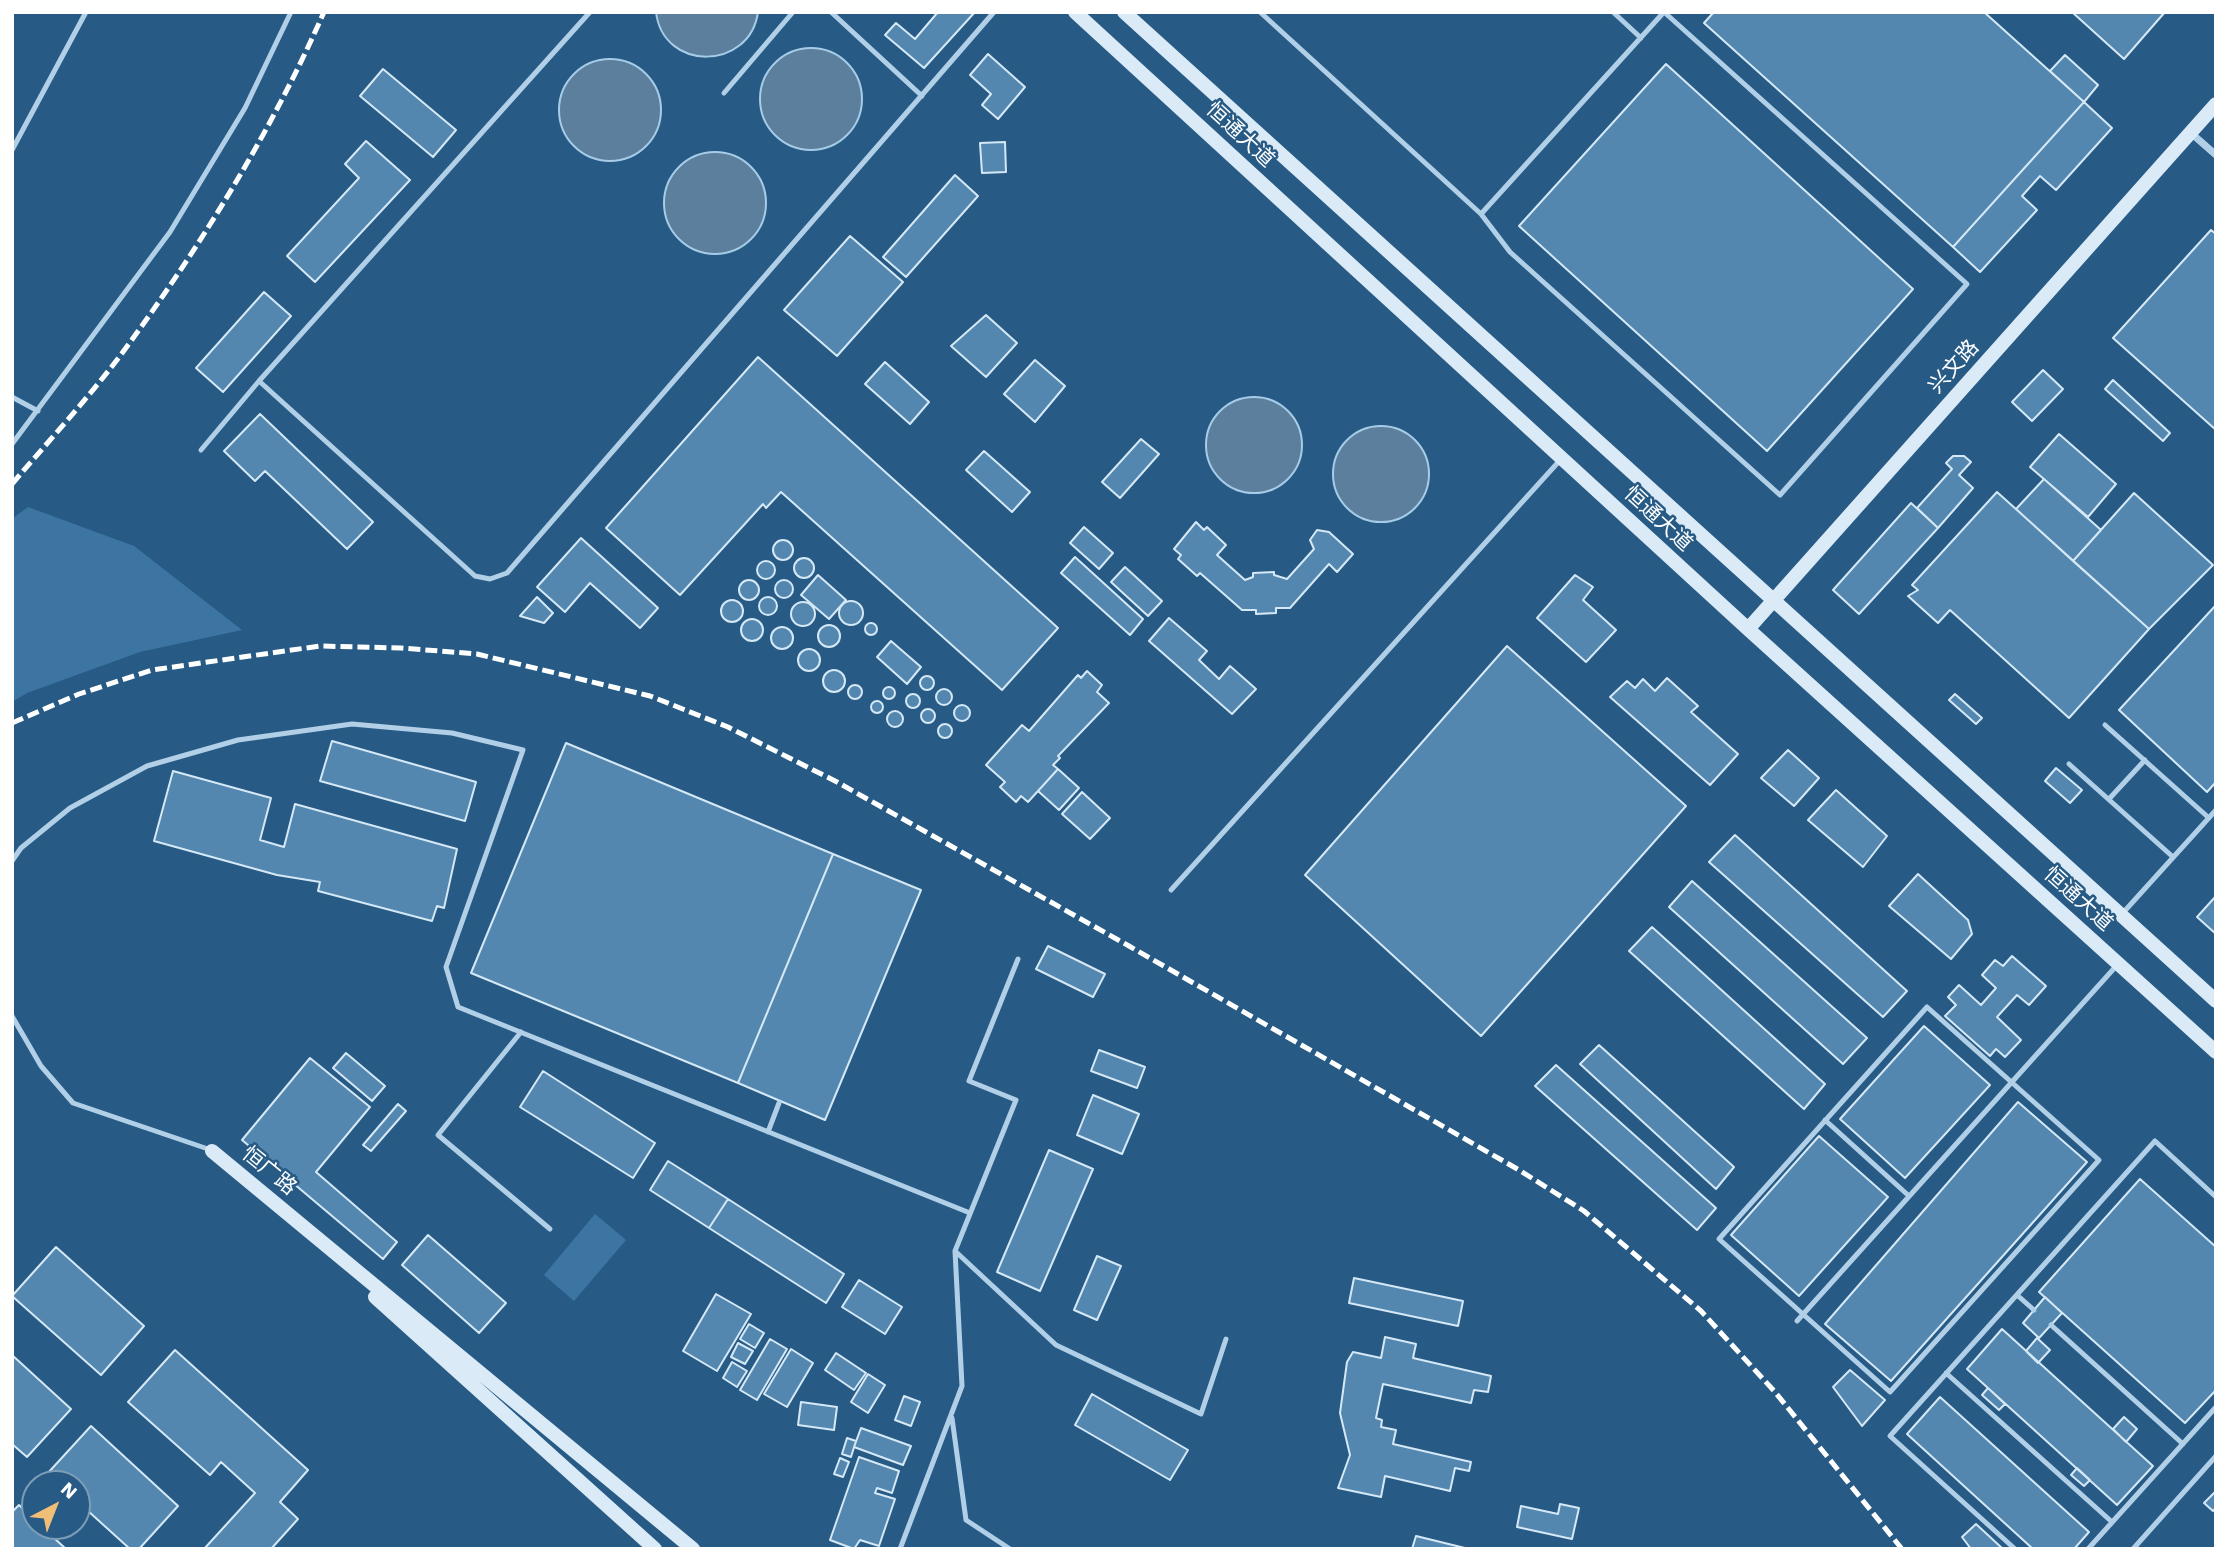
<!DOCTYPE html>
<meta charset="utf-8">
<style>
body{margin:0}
#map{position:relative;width:2228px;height:1561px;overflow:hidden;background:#275b85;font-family:"Work Sans",sans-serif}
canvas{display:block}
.frame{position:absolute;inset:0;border:14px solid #fff;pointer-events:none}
.north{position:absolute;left:21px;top:1470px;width:70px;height:70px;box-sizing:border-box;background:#275b85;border:2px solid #7d9db6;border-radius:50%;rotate:42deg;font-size:19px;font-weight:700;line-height:28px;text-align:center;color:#fff}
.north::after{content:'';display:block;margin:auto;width:24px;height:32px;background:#f0bf77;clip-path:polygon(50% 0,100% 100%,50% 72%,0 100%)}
</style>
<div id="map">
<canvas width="2228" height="1561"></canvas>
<div class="frame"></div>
<div class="north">N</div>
</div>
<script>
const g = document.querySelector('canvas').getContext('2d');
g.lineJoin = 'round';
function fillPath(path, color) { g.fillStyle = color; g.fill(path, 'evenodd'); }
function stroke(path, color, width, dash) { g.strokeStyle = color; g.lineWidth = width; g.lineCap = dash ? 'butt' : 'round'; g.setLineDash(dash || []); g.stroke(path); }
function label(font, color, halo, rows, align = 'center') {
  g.font = font + ' "Work Sans","Noto Sans SC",sans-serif'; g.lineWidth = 5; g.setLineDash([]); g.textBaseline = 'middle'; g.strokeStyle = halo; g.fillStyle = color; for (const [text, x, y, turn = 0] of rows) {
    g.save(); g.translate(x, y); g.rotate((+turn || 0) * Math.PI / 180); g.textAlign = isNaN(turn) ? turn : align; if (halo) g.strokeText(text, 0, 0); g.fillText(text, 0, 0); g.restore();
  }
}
const green = new Path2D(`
 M28,507L134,546L242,630L140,652L27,693L12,702V519Z
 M595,1214L626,1240L574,1301L544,1275Z`);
const water = new Path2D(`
 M656,12H758C750,71 663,72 656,12Z
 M760 99a51 51 0 1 1 102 0a51 51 0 1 1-102 0Z
 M559 110a51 51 0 1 1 102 0a51 51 0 1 1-102 0Z
 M664 203a51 51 0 1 1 102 0a51 51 0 1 1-102 0Z
 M1206 445a48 48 0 1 1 96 0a48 48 0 1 1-96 0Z
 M1333 474a48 48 0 1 1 96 0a48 48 0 1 1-96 0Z`);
const building = new Path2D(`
 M938,12H975L924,68L885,35L896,23L915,39Z
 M1714,12H1984L2084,102L1953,247L1704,23Z
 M2072,12H2165L2124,59Z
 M988,54L1025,87L998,119L982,105L991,94L970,75Z
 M2065,55L2098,85L2084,102L2050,71Z
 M1666,64L1913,289L1767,451L1519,226Z
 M383,69L456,130L433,157L360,96Z
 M2084,102L2112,128L2056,190L2040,176L2022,196L2037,210L1980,272L1953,247Z
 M366,141L410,180L315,282L287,256L359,178L345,164Z
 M1005,142L1006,172L982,173L980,143Z
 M955,175L978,196L906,277L883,257Z
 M2211,230L2216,234V430L2113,338Z
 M850,236L903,282L837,356L784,310Z
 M264,292L291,316L223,392L196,368Z
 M986,315L1017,343L986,377L951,346Z
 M758,357L1058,628L1002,690L781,492L766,508L763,504L680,595L606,528Z
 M1035,360L1065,386L1035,422L1004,394Z
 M885,362L929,402L910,424L865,384Z
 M2043,370L2063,389L2032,421L2012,402Z
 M2113,380L2170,433L2163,441L2105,389Z
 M260,414L373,522L347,549L265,471L255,481L224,451Z
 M2059,434L2116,484L2088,517L2030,467Z
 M1141,439L1159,454L1120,498L1102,482Z
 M984,451L1030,492L1012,512L966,470Z
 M1953,456H1964L1971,462L1959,475L1973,488L1938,528L1917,508L1952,469L1946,463Z
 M2044,479L2101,530L2073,561L2016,509Z
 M1997,492L2149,629L2069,718L1950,610L1938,623L1908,596L1918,590L1912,585Z
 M2134,493L2213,565L2149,629L2073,561Z
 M1911,503L1938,528L1859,614L1833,590Z
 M1196,522L1204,530L1207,527L1226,545L1217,555L1245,580L1253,577V573L1274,572V575L1287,579L1314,549L1310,540L1317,530L1329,532L1353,554L1337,572L1329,564L1290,608H1276V613L1256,614V610H1242L1200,573L1197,576L1178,559L1181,555L1174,549Z
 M1084,527L1113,553L1099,569L1070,543Z
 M581,538L658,608L640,628L590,583L565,612L537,587Z
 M773 550a10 10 0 1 1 20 0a10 10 0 1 1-20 0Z
 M1075,557L1143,619L1130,635L1061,573Z
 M794 568a10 10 0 1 1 20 0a10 10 0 1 1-20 0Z
 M757 570a9 9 0 1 1 18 0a9 9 0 1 1-18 0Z
 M1125,567L1162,601L1148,616L1111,582Z
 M818,575L846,600L829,619L801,595Z
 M1575,575L1593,587L1583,600L1616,630L1586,662L1537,618Z
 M775 589a9 9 0 1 1 18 0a9 9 0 1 1-18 0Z
 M739 590a10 10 0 1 1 20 0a10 10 0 1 1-20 0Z
 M537,597L553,613L544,623L520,616Z
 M759 606a9 9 0 1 1 18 0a9 9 0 1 1-18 0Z
 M721 611a11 11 0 1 1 22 0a11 11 0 1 1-22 0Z
 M839 613a12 12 0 1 1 24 0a12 12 0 1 1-24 0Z
 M791 614a12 12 0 1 1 24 0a12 12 0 1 1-24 0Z
 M2216,605V782L2207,792L2119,710Z
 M1169,618L1207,651L1199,660L1219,679L1230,666L1256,689L1232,714L1149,641Z
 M741 630a11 11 0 1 1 22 0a11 11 0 1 1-22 0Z
 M865 629a6 6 0 1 1 12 0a6 6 0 1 1-12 0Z
 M818 636a11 11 0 1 1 22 0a11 11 0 1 1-22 0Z
 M771 638a11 11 0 1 1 22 0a11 11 0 1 1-22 0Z
 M891,641L921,667L907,684L877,657Z
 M1507,646L1686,806L1481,1036L1305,875Z
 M798 660a11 11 0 1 1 22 0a11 11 0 1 1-22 0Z
 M823 681a11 11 0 1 1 22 0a11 11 0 1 1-22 0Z
 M1087,671L1102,685L1097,692L1109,703L1058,756L1060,758L1053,765L1058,769L1028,802L1021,796L1016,802L1000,787L1005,782L986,765L1022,725L1029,731L1078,675L1081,678Z
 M920 683a7 7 0 1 1 14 0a7 7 0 1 1-14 0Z
 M1667,678L1698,706L1691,712L1738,754L1710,785L1610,697L1627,681L1635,688L1643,679L1655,691Z
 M848 692a7 7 0 1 1 14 0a7 7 0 1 1-14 0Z
 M883 693a6 6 0 1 1 12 0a6 6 0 1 1-12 0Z
 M936 697a8 8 0 1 1 16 0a8 8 0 1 1-16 0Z
 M906 701a7 7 0 1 1 14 0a7 7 0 1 1-14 0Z
 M1955,694L1982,718L1976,724L1949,700Z
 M871 707a6 6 0 1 1 12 0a6 6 0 1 1-12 0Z
 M954 713a8 8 0 1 1 16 0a8 8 0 1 1-16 0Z
 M921 716a7 7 0 1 1 14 0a7 7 0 1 1-14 0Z
 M887 719a8 8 0 1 1 16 0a8 8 0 1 1-16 0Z
 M938 731a7 7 0 1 1 14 0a7 7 0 1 1-14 0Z
 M332,741L476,782L465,821L320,781Z
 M566,743L833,854L738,1083L471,973Z
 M1788,750L1819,778L1794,806L1761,778Z
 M2056,768L2082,790L2070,803L2045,781Z
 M1058,769L1079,788L1059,810L1038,791Z
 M173,771L271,798L260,840L284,847L295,804L457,849L444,908L437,906L432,921L318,891L320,882L277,875L154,841Z
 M1836,790L1887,836L1863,867L1808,820Z
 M1082,792L1110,818L1090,839L1062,814Z
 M1735,835L1907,991L1883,1017L1709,862Z
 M833,854L921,890L825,1120L738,1083Z
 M1918,874L1968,920L1972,934L1951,959L1889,906Z
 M1692,881L1867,1038L1843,1064L1669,907Z
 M2216,896V934L2197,917Z
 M1652,927L1825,1084L1804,1109L1629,951Z
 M1048,946L1105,974L1093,997L1036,969Z
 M2012,956L2046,986L2029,1005L2017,995L1997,1017L2021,1040L2005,1057L1996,1049L1990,1056L1945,1016L1956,1005L1948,997L1959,985L1981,1005L1996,988L1982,975L1995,960L2003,966Z
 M1924,1026L1990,1085L1905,1178L1840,1119Z
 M1599,1045L1734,1167L1716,1189L1580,1064Z
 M1099,1050L1145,1067L1137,1088L1091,1071Z
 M346,1053L385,1086L372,1101L333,1068Z
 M310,1058L370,1107L316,1172L397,1242L383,1259L242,1140Z
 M1556,1065L1716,1208L1697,1230L1535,1086Z
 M543,1071L655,1143L633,1178L520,1107Z
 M1093,1095L1139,1114L1122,1154L1077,1135Z
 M2018,1102L2087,1162L1891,1381L1825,1324Z
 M398,1104L406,1111L371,1151L363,1145Z
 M1819,1136L1888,1197L1799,1296L1731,1235Z
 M1049,1150L1093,1169L1040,1291L997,1272Z
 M668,1161L728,1199L709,1228L650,1190Z
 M2140,1179L2216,1247V1390L2185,1423L2039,1292Z
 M728,1199L844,1274L826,1303L709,1228Z
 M428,1235L506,1303L479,1333L402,1265Z
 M56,1247L144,1326L101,1375L12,1296Z
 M1097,1256L1121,1266L1097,1320L1074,1310Z
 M1354,1278L1463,1301L1458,1326L1349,1303Z
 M859,1280L902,1307L885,1334L842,1307Z
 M716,1294L751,1314L717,1371L683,1351Z
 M2045,1297L2062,1313L2039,1338L2023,1323Z
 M749,1324L764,1333L755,1348L740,1339Z
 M2002,1329L2153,1466L2117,1505L1967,1369Z
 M1385,1337L1416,1344L1413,1358L1491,1376L1488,1392L1474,1390L1471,1403L1383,1384L1376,1418L1382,1420L1381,1427L1396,1430L1393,1444L1471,1462L1469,1471L1455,1468L1450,1491L1385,1476L1381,1497L1338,1488L1350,1455L1340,1413L1347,1362L1353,1352L1381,1358Z
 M2037,1338L2050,1350L2038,1363L2026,1351Z
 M770,1339L787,1349L757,1400L740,1390Z
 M738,1343L753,1351L745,1364L731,1357Z
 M791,1349L813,1363L787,1407L764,1394Z
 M175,1350L308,1470L280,1502L298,1519L271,1549H204L255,1493L221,1462L210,1475L128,1402Z
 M836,1353L866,1373L854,1390L825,1370Z
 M12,1355L71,1409L27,1457L12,1444Z
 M732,1362L747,1371L737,1387L723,1378Z
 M1850,1370L1885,1400L1862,1426L1833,1387Z
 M868,1374L885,1385L868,1413L851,1402Z
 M1988,1388L2005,1404L1999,1410L1982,1395Z
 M1092,1394L1188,1450L1170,1480L1075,1425Z
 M904,1396L920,1402L911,1426L895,1420Z
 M1940,1397L2089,1532L2074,1549H2033L1907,1434Z
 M801,1402L837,1407L834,1430L798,1425Z
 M2124,1417L2137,1429L2126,1442L2113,1429Z
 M91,1426L178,1506L139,1549H130L77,1501V1484H59L47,1474Z
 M861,1428L911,1446L903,1465L854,1447Z
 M847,1438L856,1441L851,1457L842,1454Z
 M859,1457L899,1471L892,1493L877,1488L875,1493L895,1499L879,1546L860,1540L854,1549L830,1540Z
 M840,1458L849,1462L843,1477L834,1474Z
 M2077,1468L2090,1480L2084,1486L2071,1475Z
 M2216,1491V1508L2213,1511L2204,1503Z
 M1560,1504L1579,1508L1572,1539L1517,1527L1521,1506L1558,1514Z
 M19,1505L35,1520V1526H41L66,1549H12V1512Z
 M1976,1524L2003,1549H1971L1962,1537Z
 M1416,1536L1469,1549H1412Z`);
const lane = new Path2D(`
 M831,12L922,96
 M1260,12L1481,214L1510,252L1780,495L1967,284L1664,12
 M1613,12L1641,38
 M724,93L793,12
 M12,150L86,12
 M1481,214L1664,12
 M259,381L475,576L490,579L507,573L994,12
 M12,397L38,411
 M12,444L170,232L245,108L291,12
 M201,450L259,381L590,12
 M2105,725L2209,818
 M2069,764L2173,857
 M2109,799L2145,760
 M12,861L21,848L70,808L147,766L238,740L352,724L452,733L523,750L446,967L458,1007L970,1213
 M1171,890L1562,458
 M2121,915L2216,810
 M1927,1007L2099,1160L1890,1392L1719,1239Z
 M12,1016L41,1066L73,1103L211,1150
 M521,1032L438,1135L550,1229
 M1825,1120L1909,1196
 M768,1132L779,1103
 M955,1251L1056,1345L1201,1414L1226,1339
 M2017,1295L2034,1310
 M1797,1321L2118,964
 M2051,1325L2183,1444
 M1946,1373L2112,1522
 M952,1418L966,1520L1010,1549
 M900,1549L962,1386L955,1251L1016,1100L969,1081L1018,959
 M2015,1549L1890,1436L2155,1141L2216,1197
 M2088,1549L2216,1407
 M2133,1549L2216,1456`);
const street = new Path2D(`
 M2191,133L2216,155`);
const secondary = new Path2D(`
 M1075,12L1748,629L2216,1052
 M1124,12L2216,1001
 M1748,629L2216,104
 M212,1151L693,1549
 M375,1297L655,1549`);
const rail = new Path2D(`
 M12,484C52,437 95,391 131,341C205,239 273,128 324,12
 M12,723L79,694L152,670L320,646L401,648L477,654L650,696L728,727L837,782L1129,946L1519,1170L1584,1211L1701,1311L1775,1392L1902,1549`);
const streetNames = [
 ["恒通大道",1240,135,43],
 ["兴文路",1954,367,-48],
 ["恒通大道",1658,519,43],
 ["恒通大道",2078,899,42],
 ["恒广路",269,1171,39]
];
fillPath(green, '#3c75a2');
fillPath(water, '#5b7f9c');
stroke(water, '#a6cce8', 2);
fillPath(building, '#5387af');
stroke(building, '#d5e8f6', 2);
stroke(lane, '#b1d0e8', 5);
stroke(street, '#b1d0e8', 7);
stroke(secondary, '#dbeaf7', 14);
stroke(rail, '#fff', 5, [12, 5]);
label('21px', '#fff', '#275b85', streetNames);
</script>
